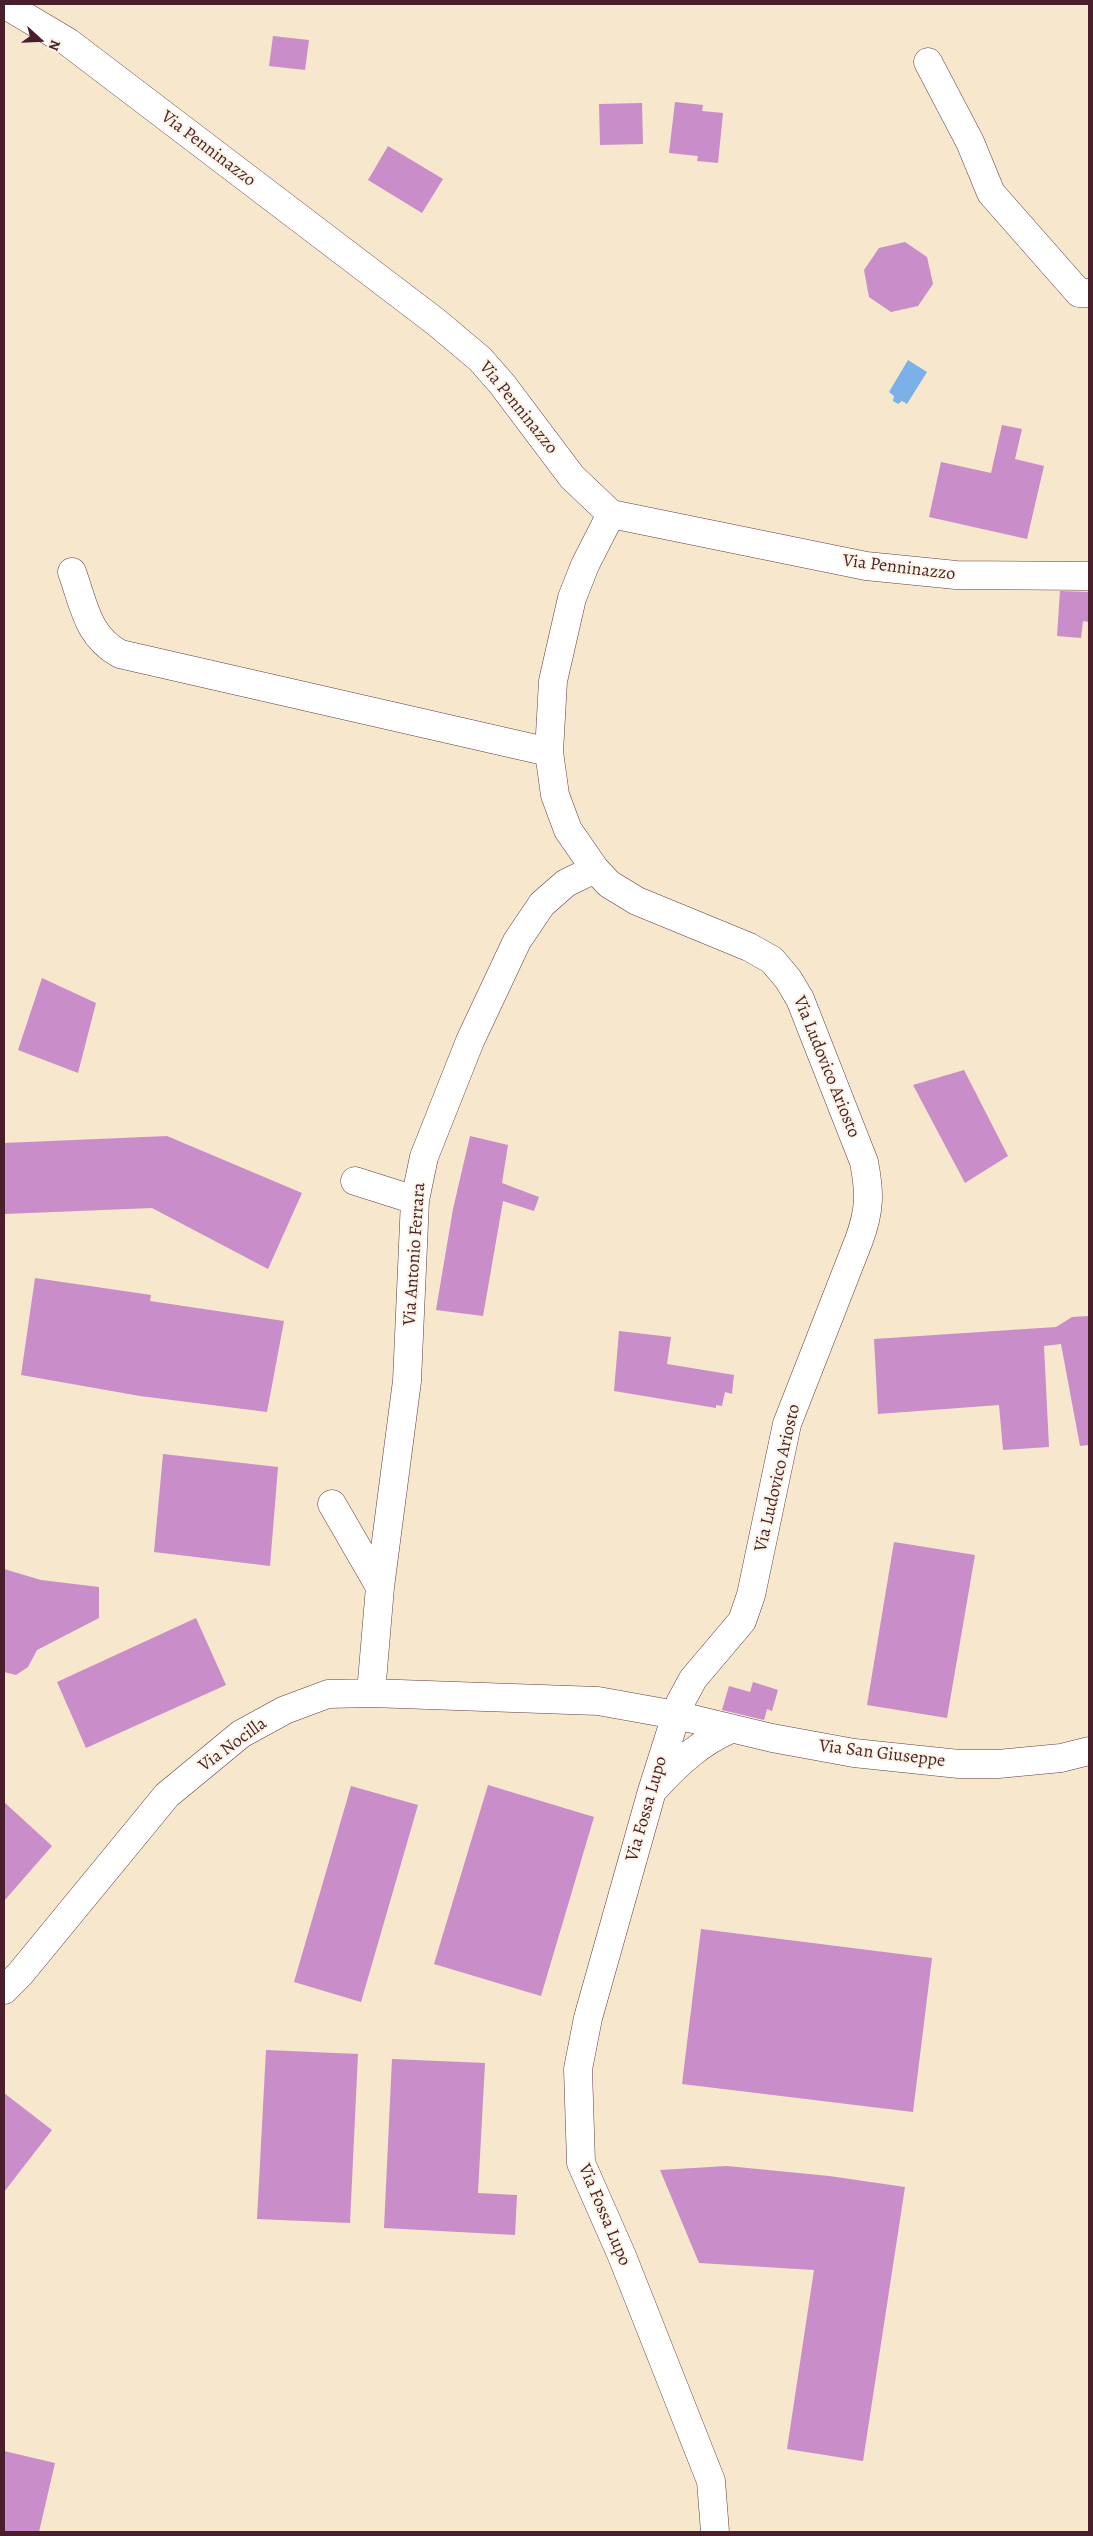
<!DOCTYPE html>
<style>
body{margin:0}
#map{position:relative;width:1093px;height:2536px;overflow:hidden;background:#f6e7cd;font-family:Alegreya,serif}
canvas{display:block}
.frame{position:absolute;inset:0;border:5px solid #4a1f2b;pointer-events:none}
.north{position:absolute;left:15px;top:15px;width:50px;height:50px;-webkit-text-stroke:4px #fcf5e5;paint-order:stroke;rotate:110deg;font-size:14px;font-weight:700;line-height:20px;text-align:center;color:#4a1f2b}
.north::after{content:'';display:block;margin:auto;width:18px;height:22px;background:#4a1f2b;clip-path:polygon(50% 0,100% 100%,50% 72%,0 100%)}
</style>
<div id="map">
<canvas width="1093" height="2536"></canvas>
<div class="frame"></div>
<div class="north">N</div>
</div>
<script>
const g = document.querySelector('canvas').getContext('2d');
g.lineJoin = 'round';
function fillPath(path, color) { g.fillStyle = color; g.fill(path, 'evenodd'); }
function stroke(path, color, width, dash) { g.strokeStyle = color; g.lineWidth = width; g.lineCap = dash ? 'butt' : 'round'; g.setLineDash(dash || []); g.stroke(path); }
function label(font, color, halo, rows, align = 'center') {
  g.font = font + ' Alegreya,serif'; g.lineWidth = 4; g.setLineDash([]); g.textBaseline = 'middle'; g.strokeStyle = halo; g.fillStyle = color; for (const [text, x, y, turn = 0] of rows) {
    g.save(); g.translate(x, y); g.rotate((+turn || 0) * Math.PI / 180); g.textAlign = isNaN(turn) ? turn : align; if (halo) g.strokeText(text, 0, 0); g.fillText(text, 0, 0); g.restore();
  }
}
const water = new Path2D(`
 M908,360L927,372L907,404L902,401L898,404L893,401L894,396L889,392Z`);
const building = new Path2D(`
 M273,36L309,40L305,70L269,66Z
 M675,102L703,105L702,111L723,113L718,163L697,161L698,156L669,153Z
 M642,103L643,144L600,145L599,104Z
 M388,146L443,179L422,213L368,180Z
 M905,242L927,257L933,284L918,306L891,312L869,297L864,270L879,248Z
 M1002,425L1022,429L1015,459L1044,466L1027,539L929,517L941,462L991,473Z
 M1060,591L1089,592V622L1083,621L1081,638L1057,636Z
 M42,978L96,1003L78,1073L18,1050Z
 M964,1070L1008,1156L965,1183L913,1085Z
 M167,1136L302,1193L268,1269L152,1208L4,1214V1143Z
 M470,1136L508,1145L502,1183L539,1197L534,1211L503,1201L483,1316L436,1310L453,1209Z
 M35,1278L151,1295L150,1301L284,1321L267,1412L140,1396L21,1375Z
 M1089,1316V1445L1080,1446L1061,1344L1044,1346L1049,1447L1003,1450L999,1405L878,1414L874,1339L1056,1327L1072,1317Z
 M619,1331L671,1337L667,1364L734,1375L732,1394L725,1392L722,1406L716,1405V1408L614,1391Z
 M163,1454L278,1467L270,1566L154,1552Z
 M894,1542L975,1555L947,1718L867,1705Z
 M4,1569L41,1580L99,1587V1618L37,1650L28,1667L16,1675L4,1672Z
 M196,1618L226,1685L86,1748L57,1682Z
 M753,1682L778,1690L772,1711L767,1709L764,1720L722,1710L729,1686L750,1692Z
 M488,1785L594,1817L541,1996L434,1964Z
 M351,1786L418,1805L361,2002L294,1982Z
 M4,1802L52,1846L4,1901Z
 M701,1929L932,1958L913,2112L682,2084Z
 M266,2050L358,2054L350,2223L257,2219Z
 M392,2059L485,2063L478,2193L517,2195L515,2235L384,2228Z
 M4,2093L52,2130L4,2192Z
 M727,2166L829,2176L905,2187L863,2461L787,2449L814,2270L699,2263L660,2170Z
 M4,2451L55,2463L39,2532H4Z`);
const minor = new Path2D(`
 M4,4L68,42L436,322L480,359L502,384L572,477L611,514L866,566L956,575L1089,576
 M928,62L970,142L991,193L1079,293H1089
 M611,514L585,565L572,598L553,681L549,752L555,795L568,830L595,869L609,884L637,901L749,947L772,960L788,979L800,999L864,1162C870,1193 870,1210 859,1240L787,1424L751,1595L742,1621L693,1679L680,1703L652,1791L588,2018L578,2069L581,2163L622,2256L711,2481L715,2532
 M72,572C84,605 87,636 120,654L549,752
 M355,1181L415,1200
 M332,1504L380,1587
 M371,1693L380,1587L407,1381L415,1200L424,1157L470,1041L517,941L542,904L566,883L595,869
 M656,1787C679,1762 701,1742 731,1729
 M4,1990L20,1974L167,1795L241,1734L285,1710L328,1694L371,1693L598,1701L676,1715L772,1738L854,1753L959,1764H998L1061,1758L1089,1751`);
const streetNames = [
 ["Via Penninazzo",208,149,37],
 ["Via Penninazzo",518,408,51],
 ["Via Penninazzo",899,568,7],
 ["Via Ludovico Ariosto",826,1067,68],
 ["Via Antonio Ferrara",415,1254,-86],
 ["Via Ludovico Ariosto",778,1478,-77],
 ["Via Nocilla",233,1745,-36],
 ["Via San Giuseppe",882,1754,7],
 ["Via Fossa Lupo",647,1809,-74],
 ["Via Fossa Lupo",604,2215,67]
];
fillPath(water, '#7bb1e9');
fillPath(building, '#c98dca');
stroke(minor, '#643d43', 29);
stroke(minor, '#fff', 28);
label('18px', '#4a1f2b', '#fcf5e5', streetNames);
</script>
